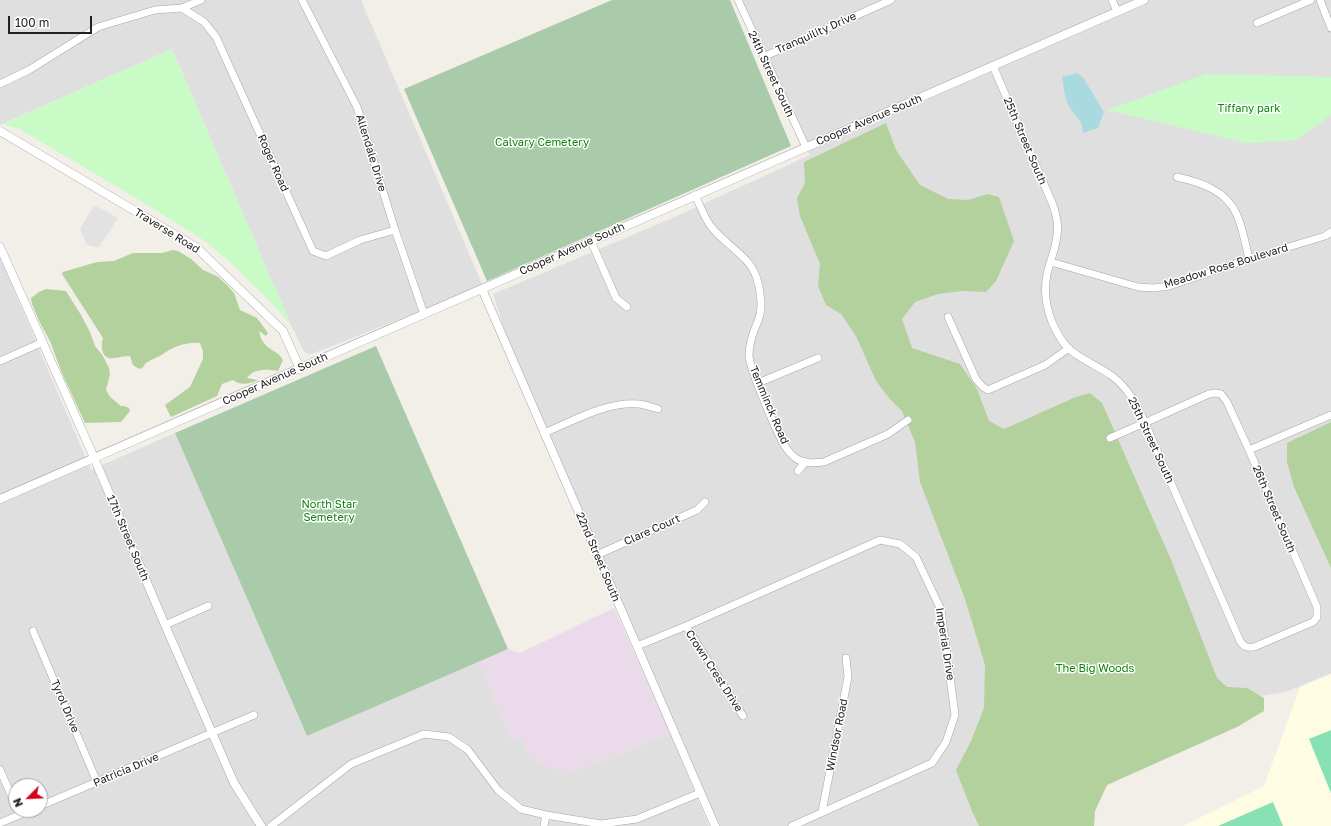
<!DOCTYPE html>
<style>
body{margin:0}
#map{position:relative;width:1331px;height:826px;overflow:hidden;background:#f2eee8;font-family:"Golos Text",sans-serif}
canvas{display:block}
.north{position:absolute;left:8px;top:778px;width:40px;height:40px;box-sizing:border-box;background:#fff;border:1px solid #a7a7a7;border-radius:50%;rotate:246deg;font-size:11px;font-weight:700;line-height:16px;text-align:center;color:#222}
.north::after{content:'';display:block;margin:auto;width:14px;height:18px;background:#d3001a;clip-path:polygon(50% 0,100% 100%,50% 72%,0 100%)}
.scale{position:absolute;left:8px;top:16px;width:84px;height:18px;box-sizing:border-box;border:2px solid #222;border-top:0;padding-left:5px;font-size:12px;line-height:14px;white-space:nowrap;color:#222;-webkit-text-stroke:3px #fff;paint-order:stroke}
</style>
<div id="map">
<canvas width="1331" height="826"></canvas>
<div class="north">N</div>
<div class="scale">100 m</div>
</div>
<script>
const g = document.querySelector('canvas').getContext('2d');
g.lineJoin = 'round';
function fillPath(path, color) { g.fillStyle = color; g.fill(path, 'evenodd'); }
function stroke(path, color, width, dash) { g.strokeStyle = color; g.lineWidth = width; g.lineCap = dash ? 'butt' : 'round'; g.setLineDash(dash || []); g.stroke(path); }
function label(font, color, halo, rows, align = 'center') {
  g.font = font + ' "Golos Text",sans-serif'; g.lineWidth = 3; g.setLineDash([]); g.textBaseline = 'middle'; g.strokeStyle = halo; g.fillStyle = color; for (const [text, x, y, turn = 0] of rows) {
    g.save(); g.translate(x, y); g.rotate((+turn || 0) * Math.PI / 180); g.textAlign = isNaN(turn) ? turn : align; if (halo) g.strokeText(text, 0, 0); g.fillText(text, 0, 0); g.restore();
  }
}
const residential = new Path2D(`
 M0,0H361L482,284L410,315L317,352L310,354L304,352L291,325L172,49L0,125Z
 M741,0H1331V673L1286,692L1255,697L1218,686L1166,590L1088,826H719L507,338L493,294L670,219L810,155Z
 M0,258L91,470L175,433L307,736L479,661L512,741L522,737L529,757L601,761L670,733L709,826H0ZM16,786H40V810H16Z`);
const industrial = new Path2D(`
 M614,608L670,733L575,771L552,769L529,757L522,737L512,741L479,661L508,649L520,653Z`);
const education = new Path2D(`
 M1331,674V826H1183L1264,786L1300,687Z`);
const forest = new Path2D(`
 M886,123L896,150L920,185L948,199L968,200L987,194L999,197L1014,241L996,281L986,292L962,291L938,294L915,302L902,319L912,348L960,364L977,389L989,421L1004,429L1076,397L1090,393L1102,403L1172,562L1217,678L1227,687L1247,688L1264,698V711L1237,727L1107,785L1095,811L1094,826H979L972,811L956,770L971,741L984,708L985,665L965,599L920,482L915,442L902,411L889,398L876,381L856,336L841,314L826,305L818,286L820,264L800,216L797,198L805,183L804,162Z
 M173,250L178,251L191,259L203,270L217,276L226,284L234,293L240,310L257,318L268,333L266,336L259,331C260,335 261,340 264,343C270,351 278,351 283,360L278,371C268,369 254,368 247,378L258,380C249,384 241,386 233,380L222,384L217,396L171,417L165,405L190,387L203,359V351L200,343C184,342 173,347 160,356C155,358 150,360 146,363C143,366 144,368 139,369L133,365L130,356C123,356 115,359 109,358C101,356 101,344 103,338L62,274L63,272L97,262L114,261L133,253H162Z
 M46,289L66,291L81,315L90,332L95,346L103,356L109,368L110,374L106,390L110,397L121,406H124L129,408L130,411L121,422L85,423L62,373L50,341L40,323L32,304L31,298L39,292Z
 M1331,422V568L1294,487L1287,462V443Z`);
const cemetery = new Path2D(`
 M612,0H730L791,146L487,281L404,89Z
 M376,346L508,649L307,736L175,433Z`);
const park = new Path2D(`
 M172,49L291,325L267,298L232,264L205,241L136,198L19,129L3,124Z
 M1207,74L1331,77V115L1296,140L1247,143L1107,110Z`);
const pitch = new Path2D(`
 M1331,730V793L1309,739Z
 M1273,802L1283,826H1218Z`);
const parking = new Path2D(`
 M94,205L118,218L99,247L90,246L86,243L80,229Z`);
const water = new Path2D(`
 M1078,73L1084,79L1104,112L1098,128L1083,133C1081,117 1080,123 1072,111C1064,101 1064,88 1062,77Z`);
const minor = new Path2D(`
 M302,0L357,107L395,230L424,314
 M738,0L806,147
 M1112,0L1117,11
 M1320,0L1331,28
 M182,8L204,22L216,37L313,251L326,256L360,240L395,230
 M1257,23L1311,0
 M763,57L891,0
 M993,66L1053,205C1056,215 1059,225 1057,235C1056,248 1050,261 1047,274C1044,289 1046,307 1052,322C1056,331 1061,341 1068,348C1078,358 1100,367 1112,376C1128,388 1137,405 1145,423L1240,641C1244,647 1247,648 1254,647L1313,622L1317,617V607L1249,450L1227,402L1221,394L1215,393L1209,394L1151,420L1110,438
 M0,84L29,70L98,27L155,10L182,8L201,0
 M1177,177C1200,182 1225,190 1236,213C1242,225 1246,246 1249,259
 M695,195C700,205 704,217 710,225C724,245 750,255 757,279C761,292 763,309 758,321C753,333 749,343 749,356C750,370 777,433 785,446C788,451 792,456 797,459C805,464 815,463 824,462L888,434L908,420
 M591,241L616,298L627,307
 M1051,262L1138,287L1153,288L1169,286L1249,259L1325,236L1331,232
 M948,317L976,379L983,387L988,390L1045,365L1069,348
 M0,361L43,342
 M758,383L818,358
 M544,433C573,421 607,401 639,404C645,405 652,407 658,409
 M1249,450L1331,415
 M798,471L805,462
 M597,555L697,510L705,502
 M165,625L208,606
 M686,626L743,716
 M33,631L97,782
 M637,646L686,626L880,540L900,544L916,557L941,610L955,715L946,742L932,763L792,826
 M0,770L16,806
 M40,806L254,715
 M822,812L848,677L846,658
 M0,823L31,810
 M271,826L351,764L424,734L449,737L468,750L498,790L521,809L546,815L601,824L637,819L700,793
 M544,826L546,815`);
const tertiary = new Path2D(`
 M0,131L196,247L283,331L300,369
 M0,247L92,453L165,625L234,783L261,826
 M482,289L715,826
 M0,499L1144,0`);
const streetNames = [
 ["Tranquility Drive",816,33,-24],
 ["24th Street South",771,74,65],
 ["Cooper Avenue South",869,120,-23],
 ["25th Street South",1025,141,67],
 ["Allendale Drive",371,153,73],
 ["Roger Road",273,163,66],
 ["Traverse Road",167,231,32],
 ["Cooper Avenue South",572,249,-24],
 ["Meadow Rose Boulevard",1226,266,-17],
 ["Cooper Avenue South",275,379,-24],
 ["Temminck Road",769,405,67],
 ["25th Street South",1151,440,65],
 ["26th Street South",1274,509,67],
 ["Clare Court",652,530,-24],
 ["17th Street South",128,538,67],
 ["22nd Street South",598,557,67],
 ["Imperial Drive",945,644,81],
 ["Crown Crest Drive",714,671,57],
 ["Tyrol Drive",65,706,67],
 ["Windsor Road",837,735,-79],
 ["Patricia Drive",126,770,-23]
];
const parkNames = [
 ["Tiffany park",1249,109],
 ["Calvary Cemetery",542,143],
 ["North Star",329,505],
 ["Semetery",329,518],
 ["The Big Woods",1095,669]
];
fillPath(residential, '#e0dfdf');
fillPath(industrial, '#ebdaea');
fillPath(education, '#fffce4');
fillPath(forest, '#b3d19d');
fillPath(cemetery, '#a9cbaa');
fillPath(park, '#c9fbc7');
fillPath(pitch, '#86e1b3');
fillPath(parking, '#e2e2e2');
fillPath(water, '#a9dadf');
stroke(minor, '#a6a6a6', 8);
stroke(tertiary, '#a6a6a6', 9);
stroke(minor, '#fff', 7);
stroke(tertiary, '#fff', 8);
label('11px', '#222', '#fff', streetNames);
label('11px', '#0f850a', '#fff', parkNames);
</script>
